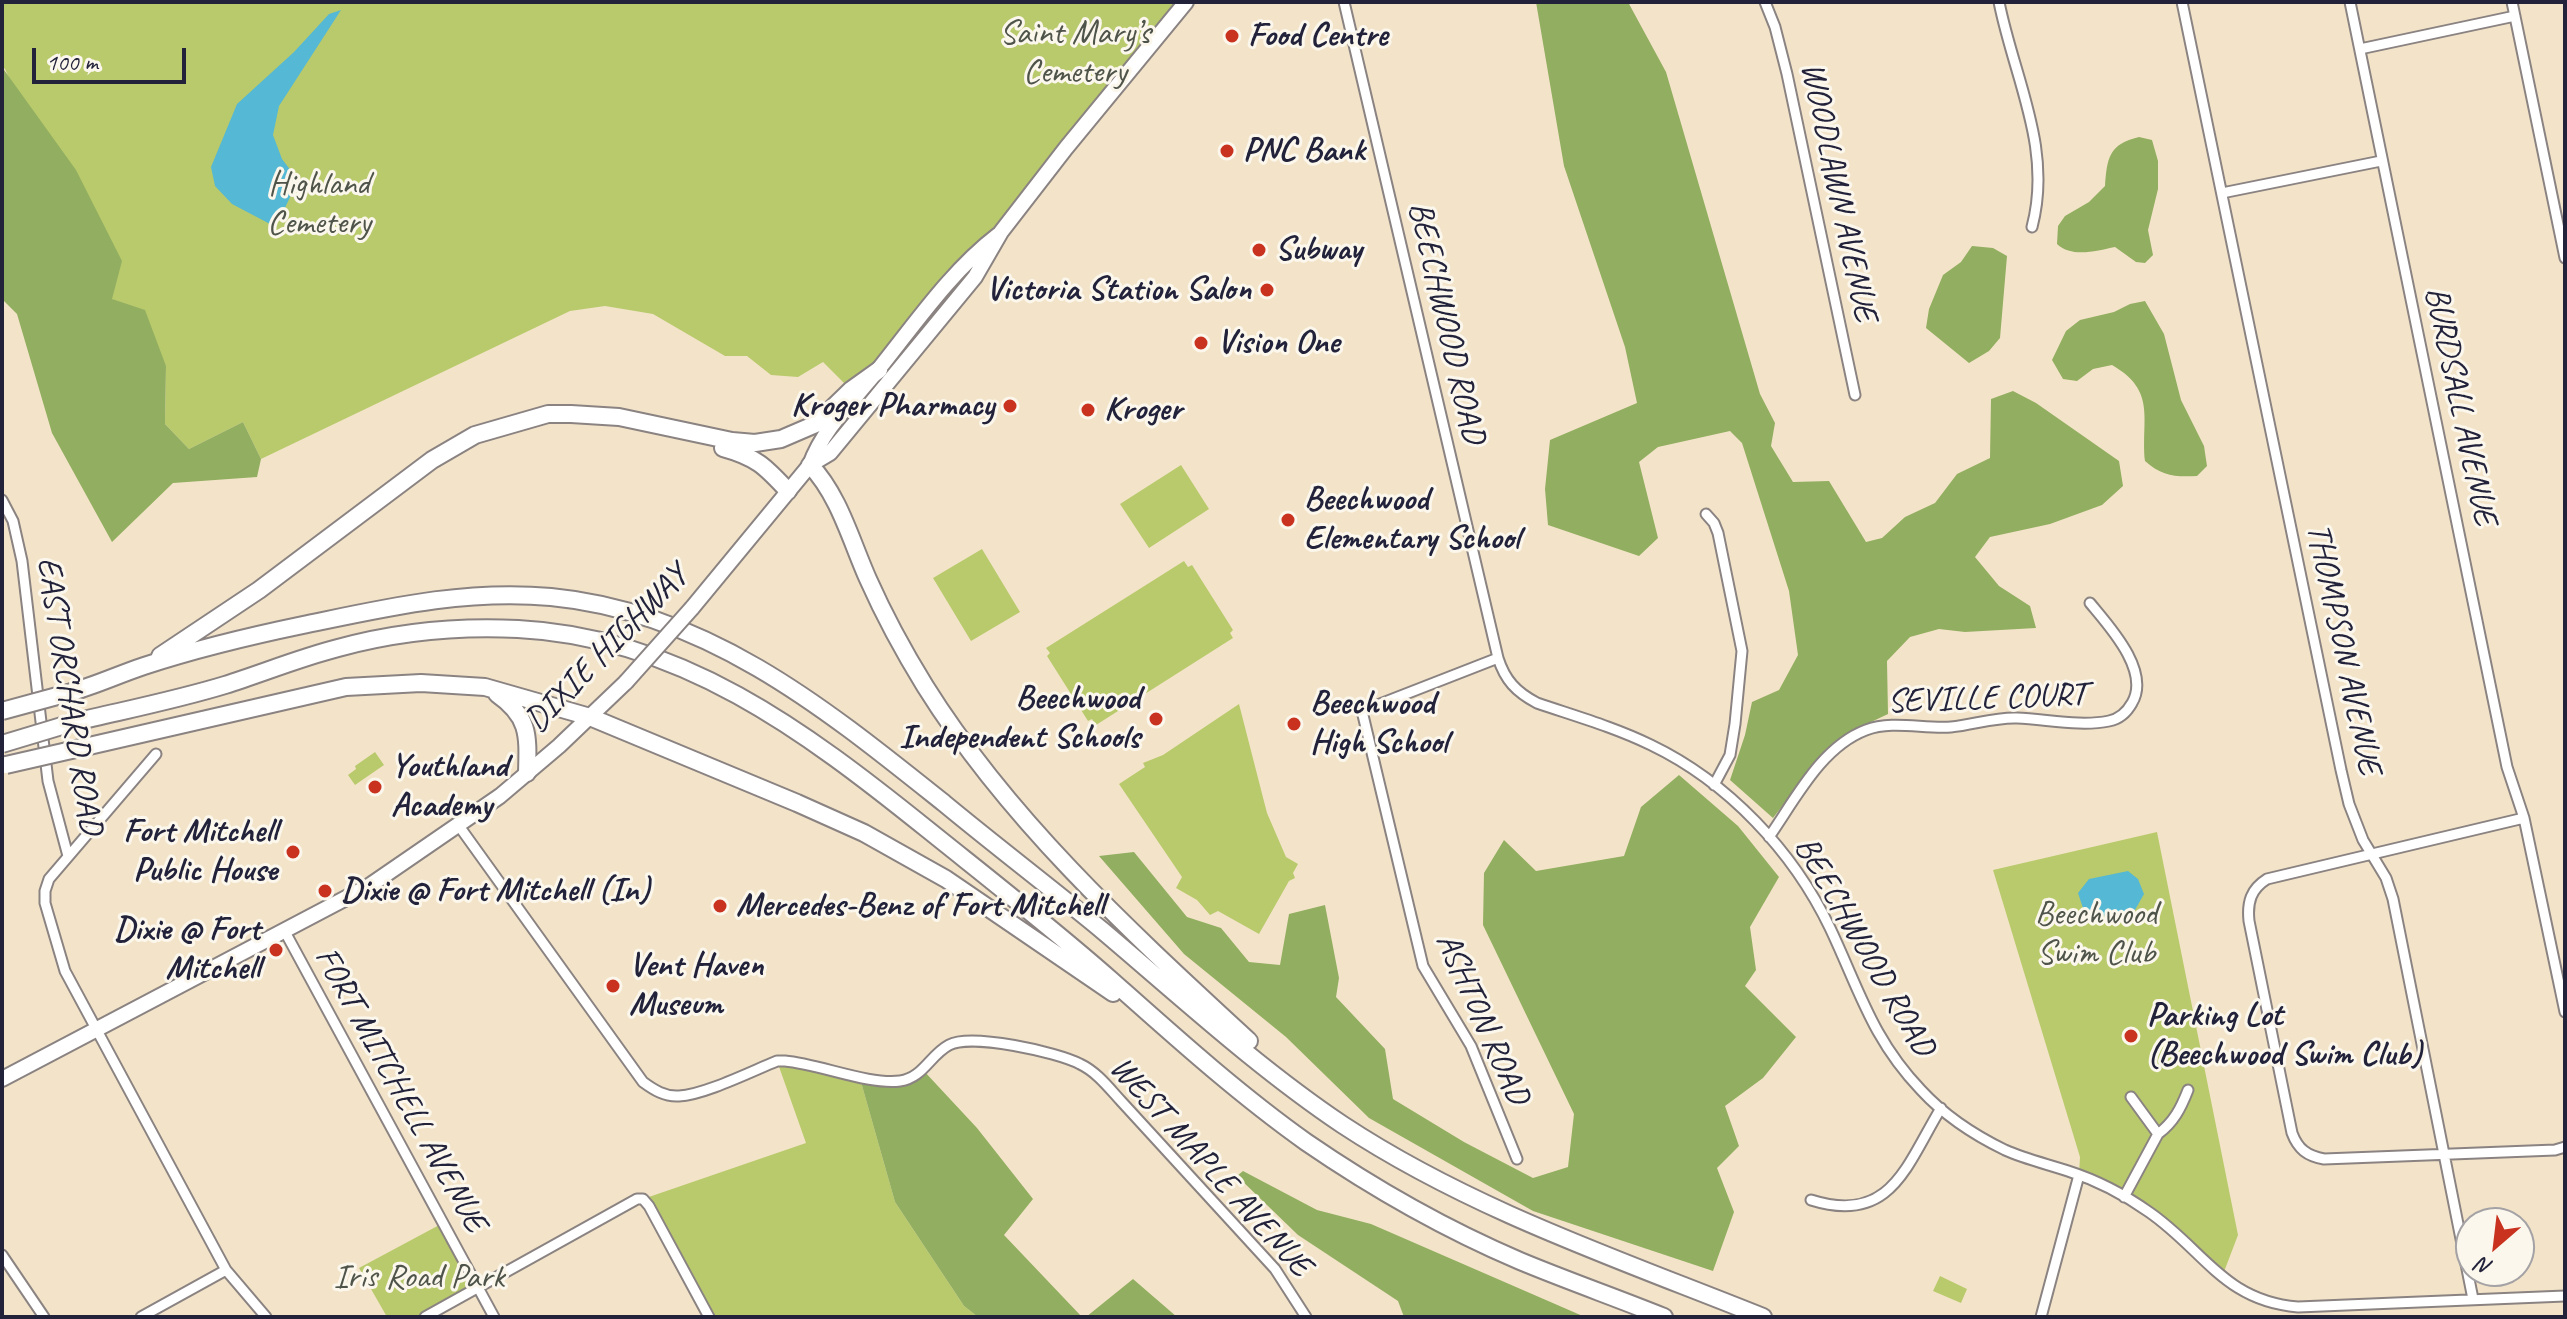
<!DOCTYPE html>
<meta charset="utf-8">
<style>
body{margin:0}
#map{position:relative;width:2567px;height:1319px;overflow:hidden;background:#f3e4c9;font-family:Caveat,sans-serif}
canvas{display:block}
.frame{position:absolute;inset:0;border:4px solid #22223b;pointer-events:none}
.north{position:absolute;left:2455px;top:1207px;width:80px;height:80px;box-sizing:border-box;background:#fbf7ec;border:2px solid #a4a2a5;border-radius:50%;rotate:208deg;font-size:22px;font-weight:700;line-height:32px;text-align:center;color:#22223b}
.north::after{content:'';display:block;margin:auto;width:28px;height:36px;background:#c8321e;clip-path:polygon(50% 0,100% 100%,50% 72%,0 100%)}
.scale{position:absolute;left:32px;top:48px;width:154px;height:36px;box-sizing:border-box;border:4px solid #22223b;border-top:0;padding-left:10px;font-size:24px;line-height:28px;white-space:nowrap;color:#22223b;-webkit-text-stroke:6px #fbf7ec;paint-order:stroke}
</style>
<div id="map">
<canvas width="2567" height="1319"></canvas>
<div class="frame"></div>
<div class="north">N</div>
<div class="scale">100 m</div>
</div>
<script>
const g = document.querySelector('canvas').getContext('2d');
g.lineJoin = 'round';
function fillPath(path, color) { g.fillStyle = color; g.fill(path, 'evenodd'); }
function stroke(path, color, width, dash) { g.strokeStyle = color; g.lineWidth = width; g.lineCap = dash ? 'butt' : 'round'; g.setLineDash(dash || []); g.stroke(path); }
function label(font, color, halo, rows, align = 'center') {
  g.font = font + ' Caveat,sans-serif'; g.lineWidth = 6; g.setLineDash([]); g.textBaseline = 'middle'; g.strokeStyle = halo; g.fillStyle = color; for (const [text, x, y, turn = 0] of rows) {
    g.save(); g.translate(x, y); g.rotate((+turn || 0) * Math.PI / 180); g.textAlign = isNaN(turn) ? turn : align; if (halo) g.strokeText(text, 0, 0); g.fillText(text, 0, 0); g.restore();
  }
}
const green = new Path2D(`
 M2,2H1186L1001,232L851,390L823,362L798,377L771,375L747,356H725L653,314L605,306L570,311L261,459L243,422L189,449L165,424L166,366L112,299L5,69L2,67Z
 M1181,465L1209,509L1149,548L1120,504Z
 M982,549L1020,612L971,641L933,578Z
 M1184,561L1188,567L1192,565L1233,630L1230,633L1233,638L1096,725L1092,719L1088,721L1047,656L1050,653L1046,648Z
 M1239,704L1267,813L1286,857L1298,864L1293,873L1295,878L1289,881L1259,934L1218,911L1210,915L1197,900L1176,888L1182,877L1119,784L1145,767L1143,763L1163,755Z
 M375,752L384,765L355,785L348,775L356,769L355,766Z
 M2157,832L2238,1235L2222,1277L2162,1222L2079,1175L2080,1157L1993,870Z
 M777,1061L859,1075L895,1202L964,1306L978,1317H709L643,1199L806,1143Z
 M443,1223L478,1288L425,1317H387L359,1268Z
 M1940,1276L1967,1289L1961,1303L1933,1291Z`);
const forest = new Path2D(`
 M1536,2H1628L1666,72L1760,394L1775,423L1771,446L1793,482L1829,481L1866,542L1882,538L1905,517L1935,503L1957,474L1990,458L1991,399L2013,391L2036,403L2119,461L2123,486L2102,505L2050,524L1990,537L1975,557L1999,586L2030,606L2036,628L1965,632L1939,629L1910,637L1887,661L1888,714L1850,732L1826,749L1773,818L1730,780L1745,735L1752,702L1779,690L1798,655L1789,591L1742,443L1730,431L1658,447L1639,462L1658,538L1639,556L1548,525L1545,489L1550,440L1637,403L1625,347L1564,166Z
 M2,67L76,170L122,261L112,299L145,310L166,366L165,424L189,449L243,422L261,459L257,477L173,483L112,542L52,433L17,314L2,299Z
 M2139,137L2152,140L2158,161V189L2148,230L2153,255L2145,263L2136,262L2115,247C2096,251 2072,258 2057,244L2058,226L2065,216L2089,202L2105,186C2107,158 2109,144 2139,137Z
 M1972,246L1993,248L2007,256L2000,338L1989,351L1969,363L1926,328L1929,309L1943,275L1961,262Z
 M2145,301L2164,334L2181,400L2204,446L2207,466L2197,476C2174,477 2162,476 2145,461C2141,418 2157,391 2112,365L2093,369L2077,381L2063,379L2052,360L2066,331L2080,320L2114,312L2130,304Z
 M1679,775L1738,826L1779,877L1750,927L1756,970L1745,986L1796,1037L1763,1078L1725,1106L1739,1146L1717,1168L1734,1212L1713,1271L1533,1211L1369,1118L1286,1037L1184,954L1099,856L1134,852L1187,917L1221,928L1249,962L1280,965L1289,914L1325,905L1339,978L1336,997L1385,1049L1393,1099L1464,1142L1533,1178L1568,1167L1574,1114L1483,925L1484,873L1504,840L1536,871L1624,856L1641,807Z
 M923,1070L977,1128L1033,1199L1004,1235L1082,1317H978L964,1306L895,1202L859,1075L894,1081Z
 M1243,1171L1317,1210L1371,1224L1585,1317H1404L1398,1301L1298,1235L1237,1176Z
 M1133,1279L1177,1317H1086Z`);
const water = new Path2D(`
 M341,10L279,106L273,135L282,159L298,180L284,210L270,224L232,204L215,186L211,167L237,104L294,52L329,14Z
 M2128,871L2138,879L2144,894L2135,910L2097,917L2083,908L2078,893L2089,879Z`);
const street = new Path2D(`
 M1344,2L1498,658C1505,680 1516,692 1537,703C1575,716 1614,727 1651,745C1728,782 1793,851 1830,928C1859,989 1872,1039 1921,1090C1944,1115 1974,1135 2005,1150C2025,1159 2047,1164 2068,1171C2096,1180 2125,1195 2149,1212C2204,1250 2224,1301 2298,1307L2565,1296
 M1765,2L1775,27L1787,74L1855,395
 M1999,2C2014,78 2053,148 2032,227
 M2182,2L2341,770L2349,804L2363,840L2386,878L2393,899L2473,1299
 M2350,2L2507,767L2524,818L2565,1012
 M2512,2L2565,258
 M2360,49L2515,16
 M2222,193L2381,161
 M2,500L13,521L22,561L48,781L68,856
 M1706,514L1714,523L1718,533L1742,651L1735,724L1730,755L1714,785
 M1498,658L1362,711L1423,966L1471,1046L1517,1159
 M156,754L49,879L45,891V903L65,971L226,1270L266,1317
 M2524,818L2267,879C2251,889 2247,902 2249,921L2292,1133C2298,1149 2307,1156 2324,1159L2555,1150L2565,1147
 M459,826L643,1082C654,1090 665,1097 679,1096C704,1095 752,1071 777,1061H785C819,1064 868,1085 900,1081C923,1078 930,1055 949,1045C971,1033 1057,1052 1080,1064C1097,1072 1109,1088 1121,1101L1275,1269L1306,1317
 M1769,837C1795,800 1821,747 1866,730C1892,720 1923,729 1951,727C1973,725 1995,717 2017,718C2046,719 2080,727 2109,721C2119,719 2127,712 2132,703C2151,671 2109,626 2090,603
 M284,930L494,1317
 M2158,1134C2174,1122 2181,1108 2188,1090
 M2124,1197L2158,1134L2131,1097
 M1811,1200C1891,1225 1906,1166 1941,1108
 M2,1255L44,1317
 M141,1317L226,1270
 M425,1317L637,1199H643L649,1206L709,1317
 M2041,1317L2079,1175`);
const primary = new Path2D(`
 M810,465C823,428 854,400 878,370C915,324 951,271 998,235
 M692,608L810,465L830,453L975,277L1001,232L1066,148L1186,2
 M2,1079L369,886L500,796L559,746L626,682`);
const highway = new Path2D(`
 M723,448C756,457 765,466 788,491
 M810,465C839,495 851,541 868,579C884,615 904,652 925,686C1010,822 1132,933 1249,1041
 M160,656L259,590L432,460L475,435L548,414H571L619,417L732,441L755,443L781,439L816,424L851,390L879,370
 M72,692C96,685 120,674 144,666C196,649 250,636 303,625C385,608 465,589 551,597C708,612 826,709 945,804C997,847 1051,888 1103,931C1181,997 1258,1068 1343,1125C1472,1210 1621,1260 1763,1317
 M497,694C530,717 528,736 527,773
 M75,722C125,710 176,700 225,685C263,673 299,658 338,648C396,632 457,626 518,629C680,637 805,731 927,829C988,878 1051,927 1110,979C1173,1035 1237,1093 1306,1142C1373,1188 1445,1229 1520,1261C1568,1281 1617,1298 1664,1317
 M76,749L346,687L421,683L485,687L590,717L797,803L864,833L946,879L1113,993`);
const primaryBridge = new Path2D(`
 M626,682L692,608`);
const highwayBridge = new Path2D(`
 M2,711L72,692
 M2,744L75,722
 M6,765L76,749`);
const markers = [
 [1232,36,8,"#c8321e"],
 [1227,151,8,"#c8321e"],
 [1259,250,8,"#c8321e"],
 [1267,290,8,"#c8321e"],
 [1201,343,8,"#c8321e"],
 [1010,406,8,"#c8321e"],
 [1088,410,8,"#c8321e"],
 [1288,520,8,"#c8321e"],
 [1156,719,8,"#c8321e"],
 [1294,724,8,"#c8321e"],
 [375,787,8,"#c8321e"],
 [293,852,8,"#c8321e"],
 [325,891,8,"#c8321e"],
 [720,906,8,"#c8321e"],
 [276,950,8,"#c8321e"],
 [613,986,8,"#c8321e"],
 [2131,1036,8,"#c8321e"]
];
const parkNames = [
 ["Saint Mary’s",1075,34],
 ["Cemetery",1075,73],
 ["Highland",319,185],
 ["Cemetery",319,224],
 ["Beechwood",2096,915],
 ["Swim Club",2096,954],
 ["Iris Road Park",419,1278]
];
const poiNames = [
 ["Food Centre",1248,36],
 ["PNC Bank",1243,151],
 ["Subway",1275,250],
 ["Victoria Station Salon",1251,290,"right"],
 ["Vision One",1217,343],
 ["Kroger Pharmacy",994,406,"right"],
 ["Kroger",1104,410],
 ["Beechwood",1304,500],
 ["Elementary School",1304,539],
 ["Beechwood",1140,699,"right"],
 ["Independent Schools",1140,738,"right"],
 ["Beechwood",1310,704],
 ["High School",1310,743],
 ["Youthland",391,767],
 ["Academy",391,806],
 ["Fort Mitchell",277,832,"right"],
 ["Public House",277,871,"right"],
 ["Dixie @ Fort Mitchell (In)",341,891],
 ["Mercedes-Benz of Fort Mitchell",736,906],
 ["Dixie @ Fort",260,930,"right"],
 ["Mitchell",260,969,"right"],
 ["Vent Haven",629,966],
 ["Museum",629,1005],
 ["Parking Lot",2147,1016],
 ["(Beechwood Swim Club)",2147,1055]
];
const streetNames = [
 ["WOODLAWN AVENUE",1838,192,78],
 ["BEECHWOOD ROAD",1446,323,77],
 ["BURDSALL AVENUE",2460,406,78],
 ["DIXIE HIGHWAY",607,649,-46],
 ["THOMPSON AVENUE",2343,649,78],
 ["EAST ORCHARD ROAD",69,696,81],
 ["SEVILLE COURT",1987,699,-2],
 ["BEECHWOOD ROAD",1864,947,60],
 ["ASHTON ROAD",1482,1019,66],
 ["FORT MITCHELL AVENUE",400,1090,61],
 ["WEST MAPLE AVENUE",1210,1167,48]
];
fillPath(green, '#b9ca6c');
fillPath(forest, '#92ae60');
fillPath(water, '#55b8d4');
stroke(street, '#8a8382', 13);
stroke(primary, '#8a8382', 18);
stroke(highway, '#8a8382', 20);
stroke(street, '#fff', 9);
stroke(primary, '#fff', 14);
stroke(highway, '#fff', 16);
stroke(primaryBridge, '#8a8382', 18, []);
stroke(highwayBridge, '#8a8382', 20, []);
stroke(primaryBridge, '#fff', 14);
stroke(highwayBridge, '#fff', 16);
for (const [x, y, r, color] of markers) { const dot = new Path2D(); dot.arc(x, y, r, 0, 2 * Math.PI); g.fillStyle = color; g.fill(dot); stroke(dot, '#fbf7ec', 3); }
label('34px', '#4f544a', '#fbf7ec', parkNames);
label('bold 34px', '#22223b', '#fbf7ec', poiNames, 'left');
label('34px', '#22223b', '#fbf7ec', streetNames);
</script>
